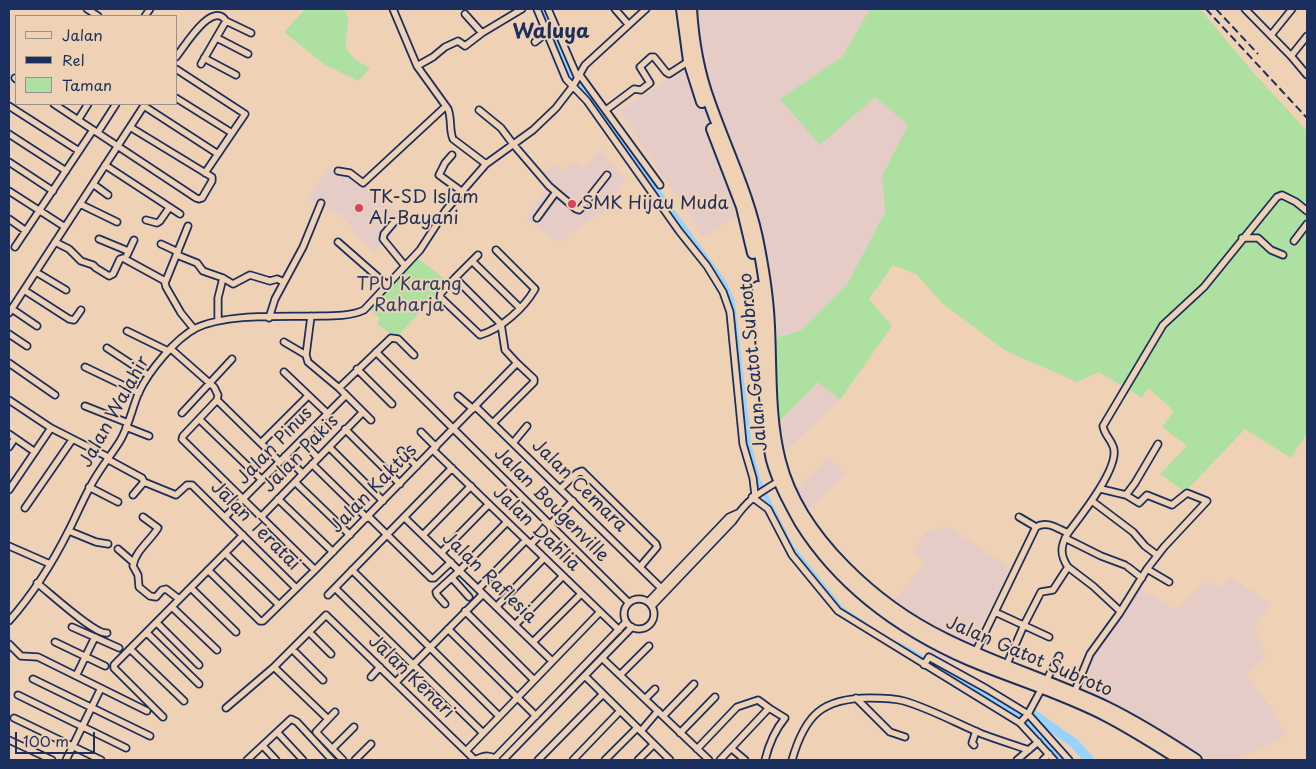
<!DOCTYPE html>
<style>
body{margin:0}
#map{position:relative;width:1316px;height:769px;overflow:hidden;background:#efd2b5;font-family:"Playpen Sans",sans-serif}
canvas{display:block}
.frame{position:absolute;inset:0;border:10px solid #1b2f5e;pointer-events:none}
.legend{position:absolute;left:15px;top:15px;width:162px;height:90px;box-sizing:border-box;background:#efd2b5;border:1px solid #9a9192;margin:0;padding:6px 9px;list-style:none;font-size:15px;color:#1b2f5e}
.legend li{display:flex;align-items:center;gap:10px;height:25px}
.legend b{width:25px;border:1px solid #9a9192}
.scale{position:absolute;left:15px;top:732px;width:80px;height:22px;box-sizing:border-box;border:2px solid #1b2f5e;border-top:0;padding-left:6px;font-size:15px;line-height:18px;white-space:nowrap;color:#1b2f5e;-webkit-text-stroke:4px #efd2b5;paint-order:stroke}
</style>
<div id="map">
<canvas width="1316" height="769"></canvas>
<div class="frame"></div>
<ul class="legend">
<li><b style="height:6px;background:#efd2b5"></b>Jalan</li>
<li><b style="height:6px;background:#1b2f5e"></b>Rel</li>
<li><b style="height:14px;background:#aee0a2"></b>Taman</li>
</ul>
<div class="scale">100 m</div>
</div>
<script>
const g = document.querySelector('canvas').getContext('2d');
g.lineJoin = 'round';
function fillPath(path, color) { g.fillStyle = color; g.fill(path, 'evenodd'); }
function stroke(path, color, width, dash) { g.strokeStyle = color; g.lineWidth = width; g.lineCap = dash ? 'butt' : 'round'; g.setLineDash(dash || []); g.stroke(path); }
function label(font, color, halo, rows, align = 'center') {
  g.font = font + ' "Playpen Sans",sans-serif'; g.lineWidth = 4; g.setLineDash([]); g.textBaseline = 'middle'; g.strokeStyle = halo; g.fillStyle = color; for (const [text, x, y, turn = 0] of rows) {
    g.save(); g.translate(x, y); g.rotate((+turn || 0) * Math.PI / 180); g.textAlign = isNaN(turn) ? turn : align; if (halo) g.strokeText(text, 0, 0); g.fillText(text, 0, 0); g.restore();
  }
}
const built = new Path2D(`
 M691,9H870L842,57L780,100L875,97L908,125L882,176L885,212L848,283L800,331L771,339L750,210L701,237L684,204L666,182L620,110L697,61Z
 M601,150L625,180L604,212L581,225L560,243L526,219L547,185L538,177L554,163L564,171L572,161L583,169Z
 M328,170L351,172L380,199L407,218L375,253L362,242L342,215L308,201L314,188Z
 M818,381L840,400L778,458L768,430L780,421Z
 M829,457L846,474L804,513L791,493Z
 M948,526L1010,568L964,662L944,661L879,618L926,562L912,553L924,533Z
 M1230,576L1271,604L1255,627L1266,656L1247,674L1272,709L1287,735L1237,760H1199L1116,705L1077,685L1078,668L1135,586L1176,610L1205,582L1222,586Z`);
const green = new Path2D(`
 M305,9H343C357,24 336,43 353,57C358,62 364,65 370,68L358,81L325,65L284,32Z
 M870,9H1200L1253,72L1307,131V433L1291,458L1245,429L1185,492L1160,474L1187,446L1162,427L1174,411L1148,388L1142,398L1099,372L1077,382L1006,351L942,303L916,274L893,265L869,299L892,326L840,400L818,382L780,421L771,339L800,331L848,283L885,212L882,176L908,125L875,97L820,145L780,99L842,57Z
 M417,258L448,281L396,338L377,324L380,319L369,309Z`);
const canal = new Path2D(`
 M542,9L570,77L583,89L597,107L724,283L732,301L749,446L758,481L791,547L841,609L863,624
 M899,645L1016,713L1028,722L1062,760`);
const river = new Path2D(`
 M1031,713L1074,743L1089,760`);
const minor = new Path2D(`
 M87,9L98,16
 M393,9L417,66L448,109C452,119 449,130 453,139L486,164
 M537,9L566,79L587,101L679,231L707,266L723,292L730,312L743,444L753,478L755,495
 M548,9L577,76
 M615,9L628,24
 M1245,9L1291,56L1307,75
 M465,14L482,33L522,9
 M145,16L150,9
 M226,21L251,33
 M1271,35L1292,9
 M217,38L248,54
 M535,42L546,33
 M1291,56L1307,36
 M176,57C185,46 212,0 226,21L201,64
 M204,58L236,75
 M417,66L433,57L445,47L458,41L465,46L482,33
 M176,69L245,114L205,173
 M579,74L660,185
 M15,78L16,79
 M176,98L232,133
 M54,104L196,198L199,199L202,198L212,181V177L130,127
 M9,106L79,151
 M144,106L218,154
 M479,110L501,128L513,144L549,186L576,209L579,210L581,208L607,175
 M606,110L634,89L641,90L650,83L640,67L651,57H654L666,72L669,74L689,61
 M78,120L88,104
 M98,132L116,104
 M9,134L66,171
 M452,155L445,163L439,175L461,191
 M9,162L53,191
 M105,165L180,214
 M338,171L350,173L363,183L446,106
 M93,184L108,195
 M9,191L65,227
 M80,204L117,222
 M537,218L556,192
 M9,219L26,231
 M146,220L157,223L160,221L169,208
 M395,221L384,234L383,239L405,266
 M188,226L165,283L166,287L181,313L194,329
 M1242,238H1258L1271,250L1283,255
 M99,239L128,251
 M1294,241L1307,224
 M55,242L69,249L81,261L93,265L96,268L109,276L113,274L120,259L123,258L165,281
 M338,242L387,285
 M161,244L178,252
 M15,247L93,130
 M127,255L134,240
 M177,255L197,263L203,271L223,278L233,284L250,275L270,281L277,279L284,282
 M478,255L455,278L501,324
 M472,261L520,308
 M36,272L66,290
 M455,278L441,293L440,297L480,335C501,329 524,308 535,289L496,250
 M24,290L69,319L74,320L81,310
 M12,309L37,326
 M9,313L145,104
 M311,316L306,355L308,362L339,388L371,420
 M269,318L275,299L303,247L321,203
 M218,321V298L223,278
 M127,331L168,351
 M9,334L27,346
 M284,342L306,355
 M107,348L148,375
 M171,349L214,387L218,395L217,400
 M376,352L629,603
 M9,363L55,395
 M85,367L139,393
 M357,369L392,404
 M284,372L327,413
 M339,388L391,338L398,339L414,355
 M458,396L473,409
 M9,400L51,428L108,457
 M217,400L183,436L182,439L315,570
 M217,400L280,462
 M85,406L128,423
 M475,406L661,588
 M182,413L232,359
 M199,419L262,480
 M493,423L534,382V379L517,363
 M126,427L149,436
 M345,429L400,484
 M421,432L436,447
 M9,434L35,452
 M301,440L318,458
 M261,443L308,396
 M513,443L527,426
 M9,447L15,438
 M329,447L383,501
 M433,450L619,630
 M401,451L417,466
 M285,456L303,474
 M107,459L142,478L144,482
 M312,464L367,518
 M295,482L350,535
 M89,487L118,502
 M560,489L577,473L582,471L656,544L657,547L640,567
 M9,490L51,428
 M133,495L144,482L176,495L187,485H192L296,588
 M1126,495L1135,483L1158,444
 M752,497L768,509L792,555L838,611L1020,723L1054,760
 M278,499L333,552
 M1092,501L1133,532L1145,546L1157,555
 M25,508L72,440
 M368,516L431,578H434L451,562
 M143,517L158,528C150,541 135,551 133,566L138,575L139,587L150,596L156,597L162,590L166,589L179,599
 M225,517L346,395
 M261,517L363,412
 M404,517L552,661
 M1019,517L1036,527
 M69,531L96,542L108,544
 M423,535L471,486
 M1065,538L1101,556L1125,565
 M531,544L573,501
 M9,546L50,564
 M118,549L133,562
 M225,553L279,605
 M441,553L489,504
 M1068,567L1093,586L1120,611
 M1128,567L1142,578
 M1147,569L1169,582
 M208,570L254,615L260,621H263L315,570L517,363L505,350L501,324
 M352,570L499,716
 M452,578L469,597
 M37,583C50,593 95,635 107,633
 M191,588L236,632
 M335,588L483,733
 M478,589L526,540
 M328,595L452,468
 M624 614a15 15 0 1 1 30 0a15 15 0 1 1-30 0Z
 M648,602L729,517L738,513
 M445,604L437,595L436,592L459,571L507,522
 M498,605L544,558
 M652,606L733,521C747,500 757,494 779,481
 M172,607L217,650
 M465,611L534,680
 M995,612L1049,637
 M9,621C33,594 53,562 69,530C76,516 82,502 89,489C97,472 110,457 120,441C129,426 132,408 139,392C149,371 175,339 196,328C228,313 284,317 320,316C334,316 351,316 364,310L420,250L446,210L486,164L533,130L556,108L573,86L585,65L646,9
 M157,623L199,665
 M517,623L563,576
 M72,627L119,648
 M448,629L536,716
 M309,632L331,654
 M147,633L199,684
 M535,640L581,594
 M55,642L105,666
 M9,644L21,656L38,657L147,711
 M292,649L323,680
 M131,650L184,701
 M975,653L1036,527C1047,520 1058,529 1068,533C1080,517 1117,471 1114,450C1113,441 1104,435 1103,426L1163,325L1204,287L1277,197L1282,195L1296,202L1307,211
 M602,658L709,760
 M924,665L929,657L987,689L1028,714L1069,760
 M1006,666L1024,625L1041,592L1053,590L1068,567C1060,555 1060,546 1068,533
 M274,667L328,719
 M620,675L649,646
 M76,676L95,637
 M585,676L670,760
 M371,677L380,667
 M33,679L150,736
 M1046,681L1059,656
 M396,682L483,594
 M1074,693L1090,654L1119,614L1147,569L1164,547L1207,501L1187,493L1172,505L1147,495L1139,503L1126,495L1101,489
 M18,695L126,748
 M856,698L890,732L905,737
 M645,699L655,689
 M226,708L274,667L326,615L475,760
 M335,712L316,732L343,760
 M663,716L694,684
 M163,717L114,668V665L243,535
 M14,718L101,760
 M1020,723L1028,714L1042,688
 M641,731L658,711
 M277,732L303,760
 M680,733L715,697
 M9,740L52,760
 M974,745L972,743L976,731
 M263,746L276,760
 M332,749L354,727
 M697,749L737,707L758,700L769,708L720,760
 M732,749L745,760
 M466,751L600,612
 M495,758L626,622
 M66,760L101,688
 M247,760L291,719L297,722L332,760
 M355,760L371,744
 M475,760C482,756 488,754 496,759
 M503,760L632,627
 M538,760L603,694
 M573,760L620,711
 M605,760L637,728
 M638,760L654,744
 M765,760C769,744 774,731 785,718L769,708
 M792,760C805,715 822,698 870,698C882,698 893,698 904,701C931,709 956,723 982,734C998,740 1014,745 1029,750
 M1017,760L1038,742
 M1043,760L1049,754`);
const trunk = new Path2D(`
 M682,9L689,61L702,102
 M691,9C693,41 698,71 709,101C726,150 750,197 759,248C764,274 768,300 769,327C771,370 769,420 780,461C799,537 877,606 945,639C997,665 1053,682 1106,707C1137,722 1167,741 1196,760
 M712,129L742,207L753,253
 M758,287C761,327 762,368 766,408C767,425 768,443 772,460C778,482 789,502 800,522C840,586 901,630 970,660C1015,679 1063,693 1107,716C1132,729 1157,745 1181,760`);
const rail = new Path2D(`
 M1206,9L1307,118
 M1216,9L1258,54`);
const markers = [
 [572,204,5,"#d1495b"],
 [359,208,5,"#d1495b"]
];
const poiNames = [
 ["TK-SD Islam",369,198],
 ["Al-Bayani",369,219],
 ["SMK Hijau Muda",582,204]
];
const parkNames = [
 ["TPU Karang",409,285],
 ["Raharja",409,306]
];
const streetNames = [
 ["Jalan Gatot Subroto",754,362,-95],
 ["Jalan Walahir",115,412,-61],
 ["Jalan Pinus",275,446,-46],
 ["Jalan Pakis",301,454,-46],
 ["Jalan Cemara",579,486,44],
 ["Jalan Kaktus",374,489,-46],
 ["Jalan Bougenville",551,505,45],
 ["Jalan Teratai",255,526,45],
 ["Jalan Dahlia",536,529,44],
 ["Jalan Raflesia",489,578,44],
 ["Jalan Gatot Subroto",1029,657,23],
 ["Jalan Kenari",411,677,44]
];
const quarterNames = [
 ["Waluya",551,32]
];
fillPath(built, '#e6ccc6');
fillPath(green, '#aee0a2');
stroke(canal, '#9ad3fa', 5.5);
stroke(river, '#9ad3fa', 10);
stroke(minor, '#1b2f5e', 9);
stroke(trunk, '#1b2f5e', 14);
stroke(minor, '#efd2b5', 5.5);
stroke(trunk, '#efd2b5', 10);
stroke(rail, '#1b2f5e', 2, [8, 4]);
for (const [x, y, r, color] of markers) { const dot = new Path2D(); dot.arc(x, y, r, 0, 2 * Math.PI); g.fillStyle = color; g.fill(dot); stroke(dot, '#efd2b5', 2); }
label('18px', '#1b2f5e', '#efd2b5', poiNames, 'left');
label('18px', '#2a4165', '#efd2b5', parkNames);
label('18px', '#1b2f5e', '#efd2b5', streetNames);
label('bold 20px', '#1b2f5e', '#efd2b5', quarterNames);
</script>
